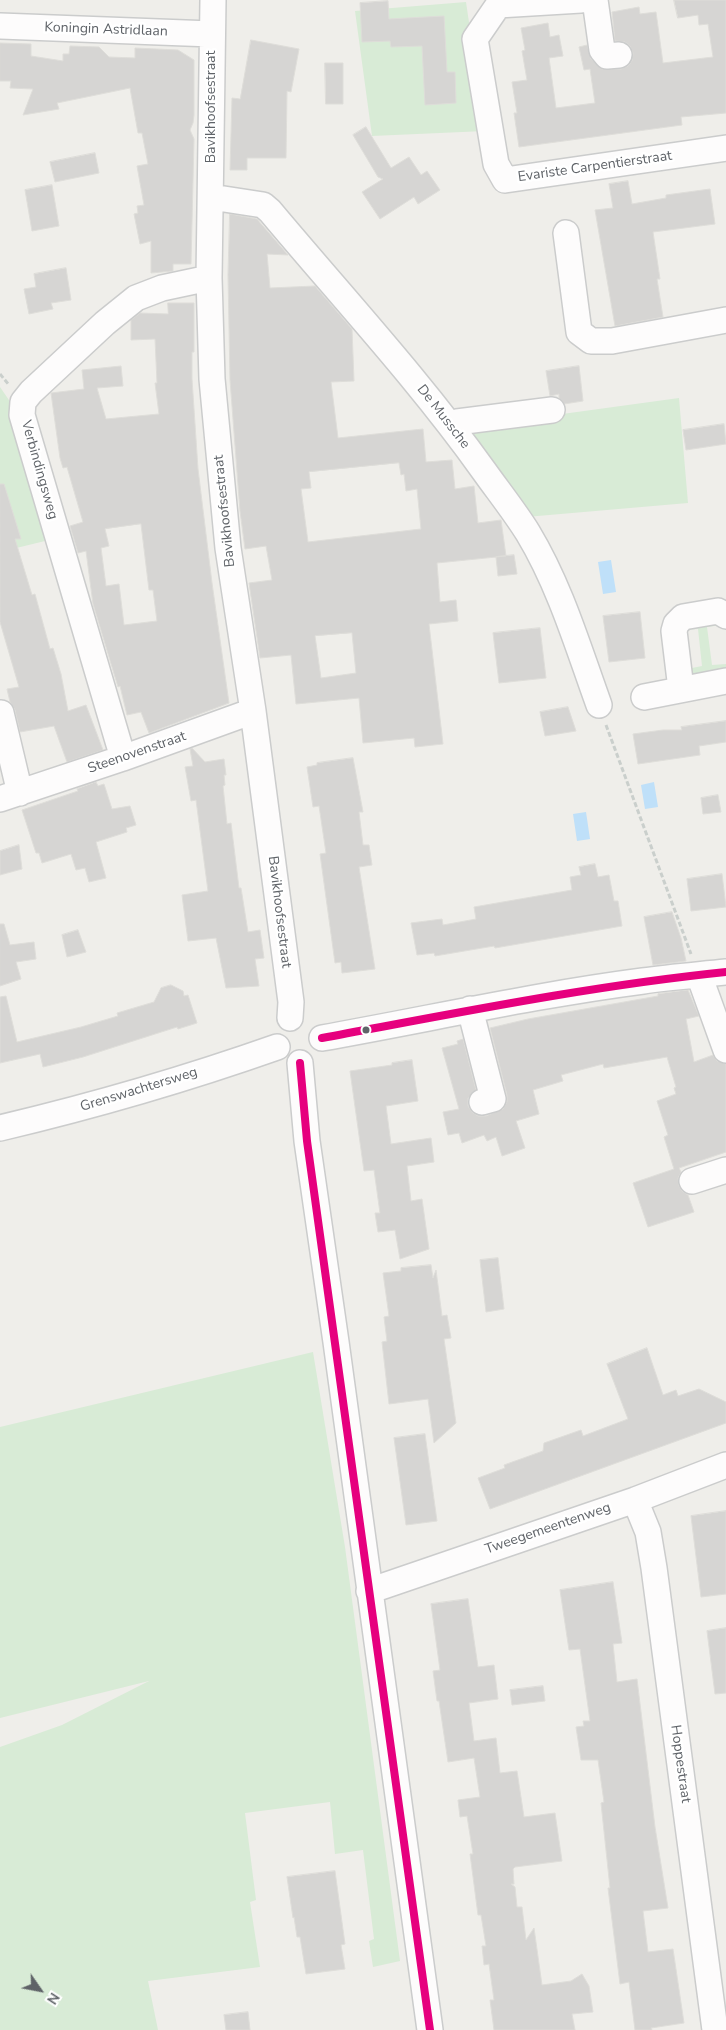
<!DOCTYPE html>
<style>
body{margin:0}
#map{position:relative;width:726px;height:2030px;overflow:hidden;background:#efeeea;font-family:"Nunito Sans",sans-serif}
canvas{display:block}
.north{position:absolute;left:15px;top:1965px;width:50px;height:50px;-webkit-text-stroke:4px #fff;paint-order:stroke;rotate:123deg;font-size:14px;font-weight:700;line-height:20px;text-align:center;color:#5f6368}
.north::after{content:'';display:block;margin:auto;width:18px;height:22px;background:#5f6368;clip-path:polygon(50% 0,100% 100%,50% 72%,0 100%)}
</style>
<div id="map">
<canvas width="726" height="2030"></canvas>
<div class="north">N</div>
</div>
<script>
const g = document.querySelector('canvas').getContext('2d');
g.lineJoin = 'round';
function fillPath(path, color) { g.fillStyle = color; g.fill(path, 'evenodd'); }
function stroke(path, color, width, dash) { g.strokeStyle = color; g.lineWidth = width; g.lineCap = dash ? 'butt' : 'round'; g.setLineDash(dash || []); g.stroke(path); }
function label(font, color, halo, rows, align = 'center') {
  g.font = font + ' "Nunito Sans",sans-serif'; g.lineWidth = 5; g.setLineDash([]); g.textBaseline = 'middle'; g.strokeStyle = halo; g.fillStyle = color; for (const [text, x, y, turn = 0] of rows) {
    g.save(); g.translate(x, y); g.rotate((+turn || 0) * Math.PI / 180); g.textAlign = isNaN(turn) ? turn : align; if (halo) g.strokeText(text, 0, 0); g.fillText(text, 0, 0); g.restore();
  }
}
const green = new Path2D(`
 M466,2L485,131L372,136L355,11Z
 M0,387L11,403L45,541L0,552Z
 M679,398L688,503L526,517L460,428Z
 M717,618L722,625L707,627L712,665L726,664V668L723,672L693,676L688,672L687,669L702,666L698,629L683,630Z
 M313,1352L345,1547L400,1961L373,1967L369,1941L374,1939L363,1850L335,1854L330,1802L245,1813L256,1900L250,1902L260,1967L148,1981L158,2030H0V1747L62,1725L149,1681L0,1718V1427Z`);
const water = new Path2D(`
 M611,560L616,592L603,594L598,562Z
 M654,782L658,807L645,809L641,785Z
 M586,812L590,839L577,841L573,814Z`);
const building = new Path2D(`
 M674,0H726V113L681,117L682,125L519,147L514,113H517L512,82L527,80L522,51L525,50L521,28L548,23L550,37L559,35L563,56L549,58L556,108L595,103L590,69L584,70L579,47L587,45L591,59L602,69H621L628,66L632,61L633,53L630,46L625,42L615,41L612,12L639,7L640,14L656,12L663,63L713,57L708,24L699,25L698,15L678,18Z
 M388,1L389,19L444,16L447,72H455L456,103L425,105L422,46L391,47L390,41L362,42L360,3Z
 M251,40L299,49L291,92L287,91L286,158H247V170H230L232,98L240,99Z
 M0,43L31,44V56L63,61V54H69L70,46L99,47L109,57L135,58V48L178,50L194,60V115L193,123L190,130L194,139L191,264H173V271L151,273V241L140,244L134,214L138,213L137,206L144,205L137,166L148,164L142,133H138L130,88L57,103L59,109L23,115L33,89L10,88L11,81H0Z
 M325,63H343V104H326Z
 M366,127L391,168L409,157L421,175L427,171L440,190L418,204L414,197L380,219L362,192L383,179L378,177L353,135Z
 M95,153L99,173L55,182L50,162Z
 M628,181L632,204L666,198V195L710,189L715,224L653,232L660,279H657L663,317L615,326L595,210L613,208L609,184Z
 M52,185L59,226L32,231L25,190Z
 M230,214L257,219L288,255L267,254L270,288L315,286L352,329L354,381L331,382L338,438L423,429L426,462L452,460L455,489L474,486L478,523L501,520L506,556L437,563L440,602L456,600L458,621L429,624L443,744L415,747L414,738L363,743L359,698L296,704L291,655L260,658L249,583L272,580L266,546L245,549L240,511L230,380L228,275ZM399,463L401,475L404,474L406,491L417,489L421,529L308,542L301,489L311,488L309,472ZM352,633L356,673L321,678L315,636Z
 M66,268L71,300L51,303L53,309L29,314L24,289L36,287L34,274Z
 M168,303H194V352H192V379L198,469L212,583L229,703L149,733L141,712L127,715L120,686L118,687L93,604L86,551L78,553L70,526L83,522L67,467L63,468L60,458L51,393L84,389L82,370L121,366L123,386L97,388L106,419L159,414L155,383H157L155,339L131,340V320L140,313L168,314ZM141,524L149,590H153L157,621L124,625L119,584L106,586L101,548L109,546L105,529Z
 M579,366L583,401L564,404L559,398V394L550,396L546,371Z
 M724,424L726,444L686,450L683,430Z
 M0,484H4L21,539H15L32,595L35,594L50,649L53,648L61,674L68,711L86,705L103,750L67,762L54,726L20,732L15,710L10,702L7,689L19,687L0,622Z
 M514,555L517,574L498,576L496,557Z
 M640,612L645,658L609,662L603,616Z
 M540,628L546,678L499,683L493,633Z
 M568,707L576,731L545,736L540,712Z
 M726,721V742L699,746L700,755L638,764L633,734L663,730H682L681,727Z
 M192,748L205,762L224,759L226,775H224L225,785L223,786L227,824L231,823L239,888H241L248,932L260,930L264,958L255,959L259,986L226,988L216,938L188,941L182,895L208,891L196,800L191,801L185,767L193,766L190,749Z
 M353,758L363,812H359L363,845H369L372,865L359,867L375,969L342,973L341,962L335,963L320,854L326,853L319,806L313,807L307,767L317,765V763Z
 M96,782L98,786L104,784L112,809L130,806L136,825L126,828L127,832L96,842L106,878L89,882L85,868L76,870L71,854L42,863L39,853H36L22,810L78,791L77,789Z
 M718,795L721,812L703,814L701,798Z
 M19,845L22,869L0,875V851Z
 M595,864L598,877L609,875L614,901H618L622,926L495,948L494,946L435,956L434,953L417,955L411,923L442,919L443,925L476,919L474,907L572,890L570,877L581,875L579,867Z
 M722,874L726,907L691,911L687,879Z
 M672,912L681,938L686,961L653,965L644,917Z
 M0,924H4L10,945L34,942L36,959L16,962L21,979L0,986Z
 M78,930L86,952L67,957L62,935Z
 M171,985L183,991L184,996L188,995L197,1023L178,1029L177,1027L83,1057L43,1067L40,1054L0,1063V997L6,996L17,1042L81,1027L118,1016L117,1013L154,1002L161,988Z
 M688,990L699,1016L686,1019L694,1062L713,1055L717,1061L726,1064V1152L679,1168L681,1172L678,1178L679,1186L682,1191L688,1195L694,1212L648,1227L633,1183L674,1169L664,1137L668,1135L657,1101L676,1094L674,1088L676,1087L667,1057L604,1068L603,1064L561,1075L563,1081L533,1090L539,1114L516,1121L525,1148L502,1156L496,1137L487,1141L484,1135L462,1143L459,1133L448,1135L443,1112L459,1109L442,1048L458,1044L457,1041L463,1039L476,1090L468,1098V1106L472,1112L478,1116H486L503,1109L507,1102V1095L490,1028L528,1019L658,996V994Z
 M412,1060L418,1101L386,1106L391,1144L431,1138L434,1162L407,1166L411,1201L422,1199L429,1249L400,1259L395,1230L378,1232L375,1213H380L374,1170L364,1171L350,1071L392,1065V1063Z
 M498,1258L504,1309L486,1312L480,1260Z
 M431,1265L433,1278L436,1270L442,1316L447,1315L451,1338L444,1339L456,1423L434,1443L428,1399L389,1404L382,1342L387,1341L384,1317L389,1316L383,1273L401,1271V1268Z
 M647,1348L663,1395L676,1390L678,1396L699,1389L726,1402V1423L490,1509L478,1478L505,1468L504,1465L543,1451L544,1443L581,1430L583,1436L628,1419L607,1364Z
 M425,1434L437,1521L406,1525L394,1438Z
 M726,1511V1594L701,1597L691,1516Z
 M613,1582L622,1643L613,1644L617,1682L637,1679L655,1827L668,1908L643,1911L648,1952L673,1949L684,2023L651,2028L652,2030H635L629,1982L620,1984L608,1888H610L601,1803L604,1802L598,1760H581L576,1727L584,1726L583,1721H590L580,1649L569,1650L560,1590Z
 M468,1599L478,1667L494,1665L498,1699L469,1703L474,1741L496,1738L500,1773L517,1771L524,1817L555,1813L562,1861L515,1867L513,1869L514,1884H511L515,1887L517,1907H522L526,1940L534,1928L542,1985L571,1981L582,1974L589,1986L593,2012L572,2014L575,2030H494L490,2000H494L489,1964L484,1965L482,1946H486L481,1915H478L470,1854H473L467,1816L460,1817L458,1800L480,1797L474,1758L448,1762L439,1701H437L433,1671L440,1670L431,1604Z
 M726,1628V1693L715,1694L707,1631Z
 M543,1686L545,1701L512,1705L510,1690Z
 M335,1871L345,1944L341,1945L345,1969L306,1974L300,1937H297L294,1917L293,1918L287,1877Z
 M248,2012L250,2030H226L224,2015Z`);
const path = new Path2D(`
 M0,374L9,385
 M606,725L691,954`);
const minor = new Path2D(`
 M213,0L209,278L212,379L228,548L253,711L291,1002L290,1018
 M595,0L602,50L607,56L619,55
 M501,1L475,39L496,164L505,180L726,148
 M498,5L581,0
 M0,26L212,34
 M211,197L263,205L270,211C342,297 419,380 484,471C499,492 515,512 528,533C560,586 578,647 599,705
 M566,233L579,332L591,341H612L726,320
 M451,426L457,422L552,410
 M681,689L674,631L676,624L683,617L718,611L726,616
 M644,697L726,681
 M1,713L20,793
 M123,758L22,415L23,402L31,392L105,323L136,298L162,288L209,278
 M0,799L123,758L253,711
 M699,975L726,1050
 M470,1009L493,1099L482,1102
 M322,1038C429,1019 535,995 643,981C671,977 698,975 726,972
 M300,1063L307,1141L336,1342L430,2030
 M0,1128C93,1106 186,1079 277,1047
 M692,1181L726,1170
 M635,1500L648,1532L654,1568L715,2030
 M369,1591L635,1500L726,1465`);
const bus1 = new Path2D(`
 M322,1038C457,1013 590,986 726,972
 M300,1063L307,1141L430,2030`);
const markers = [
 [366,1030,4.5,"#5f6368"]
];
const streetNames = [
 ["Koningin Astridlaan",106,30,2],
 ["Bavikhoofsestraat",212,107,-90],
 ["Evariste Carpentierstraat",595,167,-8],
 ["De Mussche",443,417,52],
 ["Verbindingsweg",39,470,74],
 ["Bavikhoofsestraat",225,511,-96],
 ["Steenovenstraat",137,753,-19],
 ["Bavikhoofsestraat",279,912,83],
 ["Grenswachtersweg",139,1090,-17],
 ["Tweegemeentenweg",548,1529,-19],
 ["Hoppestraat",680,1764,82]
];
fillPath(green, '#d8ebd6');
fillPath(water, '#bfe0f9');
fillPath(building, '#d6d5d3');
stroke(building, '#deddd9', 1);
stroke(minor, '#cbcccc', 28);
stroke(path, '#cacfcc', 3, [5, 2.5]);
stroke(minor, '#fdfcfc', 25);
stroke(bus1, '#e6007e', 8);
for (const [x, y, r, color] of markers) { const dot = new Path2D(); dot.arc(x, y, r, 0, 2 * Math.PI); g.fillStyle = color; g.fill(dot); stroke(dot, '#fff', 2); }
label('14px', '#5f6368', '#fff', streetNames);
</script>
